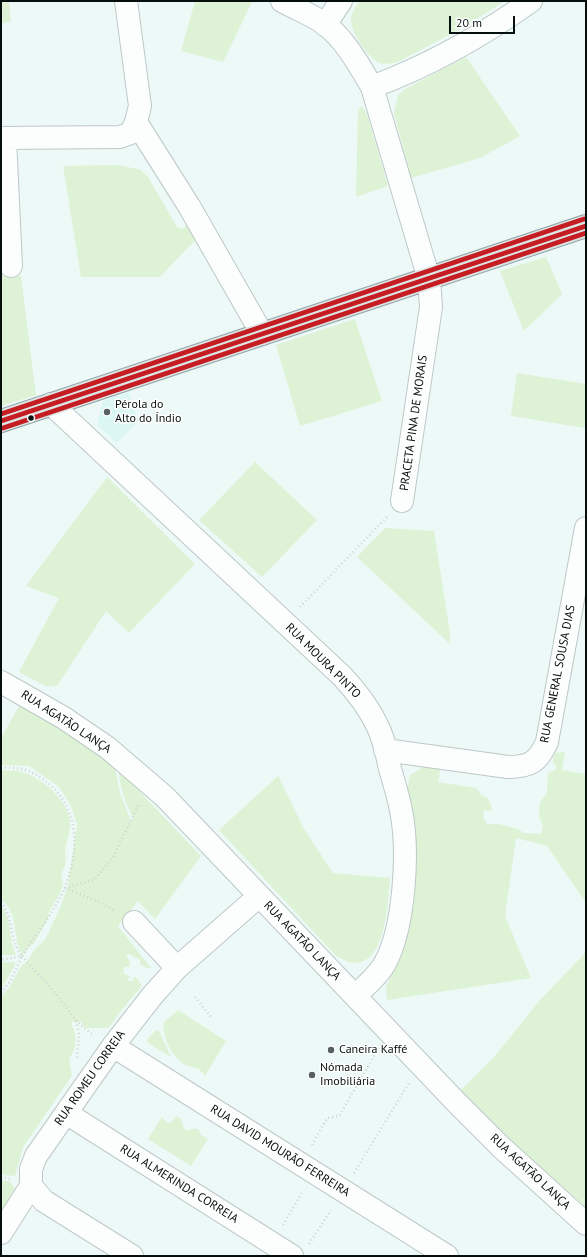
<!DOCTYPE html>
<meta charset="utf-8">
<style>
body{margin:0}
#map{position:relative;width:587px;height:1257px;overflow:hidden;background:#ecf9f7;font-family:"PT Sans",sans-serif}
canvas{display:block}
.frame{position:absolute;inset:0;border:2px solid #050f0e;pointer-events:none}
.scale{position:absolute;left:449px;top:16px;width:66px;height:18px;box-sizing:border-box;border:2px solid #050f0e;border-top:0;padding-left:5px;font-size:12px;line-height:14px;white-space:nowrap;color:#050f0e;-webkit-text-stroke:3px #fff;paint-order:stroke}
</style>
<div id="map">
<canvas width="587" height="1257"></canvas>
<div class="frame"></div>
<div class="scale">20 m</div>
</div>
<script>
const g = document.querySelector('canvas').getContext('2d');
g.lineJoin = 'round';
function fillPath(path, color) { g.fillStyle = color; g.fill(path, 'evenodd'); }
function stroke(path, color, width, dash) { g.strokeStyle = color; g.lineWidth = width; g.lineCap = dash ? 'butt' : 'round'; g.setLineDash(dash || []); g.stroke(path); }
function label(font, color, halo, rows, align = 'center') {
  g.font = font + ' "PT Sans",sans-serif'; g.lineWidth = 3; g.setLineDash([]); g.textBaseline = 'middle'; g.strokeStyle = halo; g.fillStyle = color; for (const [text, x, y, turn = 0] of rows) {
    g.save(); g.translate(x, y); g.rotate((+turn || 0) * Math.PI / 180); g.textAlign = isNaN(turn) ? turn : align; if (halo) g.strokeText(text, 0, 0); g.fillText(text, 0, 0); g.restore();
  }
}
const built = new Path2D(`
 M129,392L138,421L117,443L97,425L103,401Z`);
const green = new Path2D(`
 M1,1H9L11,22L1,23Z
 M195,1L252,2L223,62L181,51Z
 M360,1H505L462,28L398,62C392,63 386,65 380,63C368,59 349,30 351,18C352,12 356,6 360,1Z
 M466,57L520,136L480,158L411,178L394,113L398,95L405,89Z
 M362,106L367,114L388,186L356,197L358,110Z
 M119,165L141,170L148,177L177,227L182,229L191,222L199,236L160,277H81L63,166Z
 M546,257L562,294L524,331L500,271Z
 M1,275L21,276L36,395L1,406Z
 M355,319L382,401L300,426L276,345Z
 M517,373L586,384L585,428L511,416Z
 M255,462L317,520L262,577L199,520Z
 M107,477L195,564L129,633L106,611L57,686H46L19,672L59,598L26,586Z
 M385,528L434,531L450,633V644L357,557Z
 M21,703L62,727L109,762L115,769L120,793L131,821L133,818C126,804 119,786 119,770L201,856L155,919L138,901L118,926L151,968H147L140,964V960L129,954H126L130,962L129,967H124L123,973L129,976L128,981H133L134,977L137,978L142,986L119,1013L109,1028H85L81,1022H72L71,1024C78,1033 77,1050 69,1058L72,1076L23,1147L15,1176L5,1175L1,1173V997L8,989L22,965L27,962L35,949L45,940L60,908L68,886L77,824L71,806L59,787L29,766L1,765V738Z
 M565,752L562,770L586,774V903L547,846L516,838L505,916L531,978L387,1000L386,988L395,966L414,905L415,842L407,792L410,775L423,767L441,766L438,782L476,788L482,796L488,798L492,808L491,811L484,810L483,817L487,824H499L518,829L524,833L541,834L543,826L539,816L540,803L547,792L548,773L556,769V765L553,764V758L555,753Z
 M1,770C7,771 13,770 19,771C41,777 66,797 70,821C71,829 68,837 66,845C63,857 70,859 61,874L63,885L59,895L49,912L47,921L34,943L27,948L25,954H22C13,940 18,922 9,908C7,904 3,902 1,898Z
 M278,776L304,829L333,873L390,878C388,901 386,971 349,962C345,961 339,957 335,955L219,830Z
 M1,906C13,920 8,939 16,955H1Z
 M586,952V1207L507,1138L460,1091L495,1056L540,1000Z
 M7,962H15V965L1,989V963Z
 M178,1010L226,1041L205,1076C200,1067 194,1068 186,1065C173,1059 161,1036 164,1022Z
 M156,1030L159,1031L171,1057L148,1043L147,1040Z
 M176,1116L181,1119L182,1123L184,1125L183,1128L187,1131L190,1129H198L201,1135L208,1139L191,1166L148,1139L162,1117L166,1122L171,1123Z
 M1,1180L10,1182L15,1188L1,1213Z`);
const path = new Path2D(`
 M300,607L387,517
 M1,767C10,768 23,768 31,772C77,795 83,842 65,887C55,911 36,934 22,956L1,960
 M65,888L95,879L113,857L139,804
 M65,888L97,901L115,911
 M1,902C14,918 9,941 22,956L11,980L1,993
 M22,956C33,969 45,981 56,994C68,1009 77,1026 94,1035
 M195,997L212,1018
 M76,1021L79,1034L77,1058
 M312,1145L327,1118L339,1116L377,1051
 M354,1173L409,1083
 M1,1177L10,1179
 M283,1225L303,1191
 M309,1244L331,1210`);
const minor = new Path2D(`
 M282,1C296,9 313,15 326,25C346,41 359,65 372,87L429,279L431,307L402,501
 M325,25L341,1
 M372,87C428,66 482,36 531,1
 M136,122L189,206L262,334
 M1,138L120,137L131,133L136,122L140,106L126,1
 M5,138L11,266
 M51,404L342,676C356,691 368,706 377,725C384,739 387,754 390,769C394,782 398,796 401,810C409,851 405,928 384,965C377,977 365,986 355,996
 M1,682L64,718L108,748L165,797L458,1104L501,1147L586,1224
 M385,750L508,767C530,767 538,762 547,742L586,528
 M134,922L177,968
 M113,1046L447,1256
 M66,1113L292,1256
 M1,1233L31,1186
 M132,1256L44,1201L31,1186V1169L36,1156L113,1046L152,996L177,968L259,896`);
const major = new Path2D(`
 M1,421L586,226`);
const bus1 = new Path2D(`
 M1,421L586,226`);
const bus2 = new Path2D(`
 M3,428L586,233`);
const bus3 = new Path2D(`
 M1,414L584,219`);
const markers = [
 [107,412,4,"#566160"],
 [31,418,3.5,"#050f0e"],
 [331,1050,4,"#566160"],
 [312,1075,4,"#566160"]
];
const poiNames = [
 ["Pérola do",115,405],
 ["Alto do Índio",115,419],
 ["Caneira Kaffé",339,1050],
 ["Nómada",320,1068],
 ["Imobiliária",320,1082]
];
const streetNames = [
 ["PRACETA PINA DE MORAIS",414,423,-82],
 ["RUA MOURA PINTO",323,661,45],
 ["RUA GENERAL SOUSA DIAS",558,674,-79],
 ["RUA AGATÃO LANÇA",66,722,33],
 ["RUA AGATÃO LANÇA",302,941,46],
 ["RUA ROMEU CORREIA",90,1078,-55],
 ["RUA DAVID MOURÃO FERREIRA",280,1151,32],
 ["RUA AGATÃO LANÇA",530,1172,43],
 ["RUA ALMERINDA CORREIA",179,1184,32]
];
fillPath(built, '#dbf7f4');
fillPath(green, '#def3d5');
stroke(minor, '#bdc8c7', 24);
stroke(major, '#8ea0a2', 24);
stroke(path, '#d0d4d3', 2.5, [1, 3]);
stroke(minor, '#fcfefe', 22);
stroke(major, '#dce5e6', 22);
stroke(bus1, '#c61d23', 5);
stroke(bus2, '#c61d23', 5);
stroke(bus3, '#c61d23', 5);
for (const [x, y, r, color] of markers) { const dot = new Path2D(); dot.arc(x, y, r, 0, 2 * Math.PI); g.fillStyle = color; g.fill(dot); stroke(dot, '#fff', 1.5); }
label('12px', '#050f0e', '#fff', poiNames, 'left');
label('12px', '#050f0e', '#fff', streetNames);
</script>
